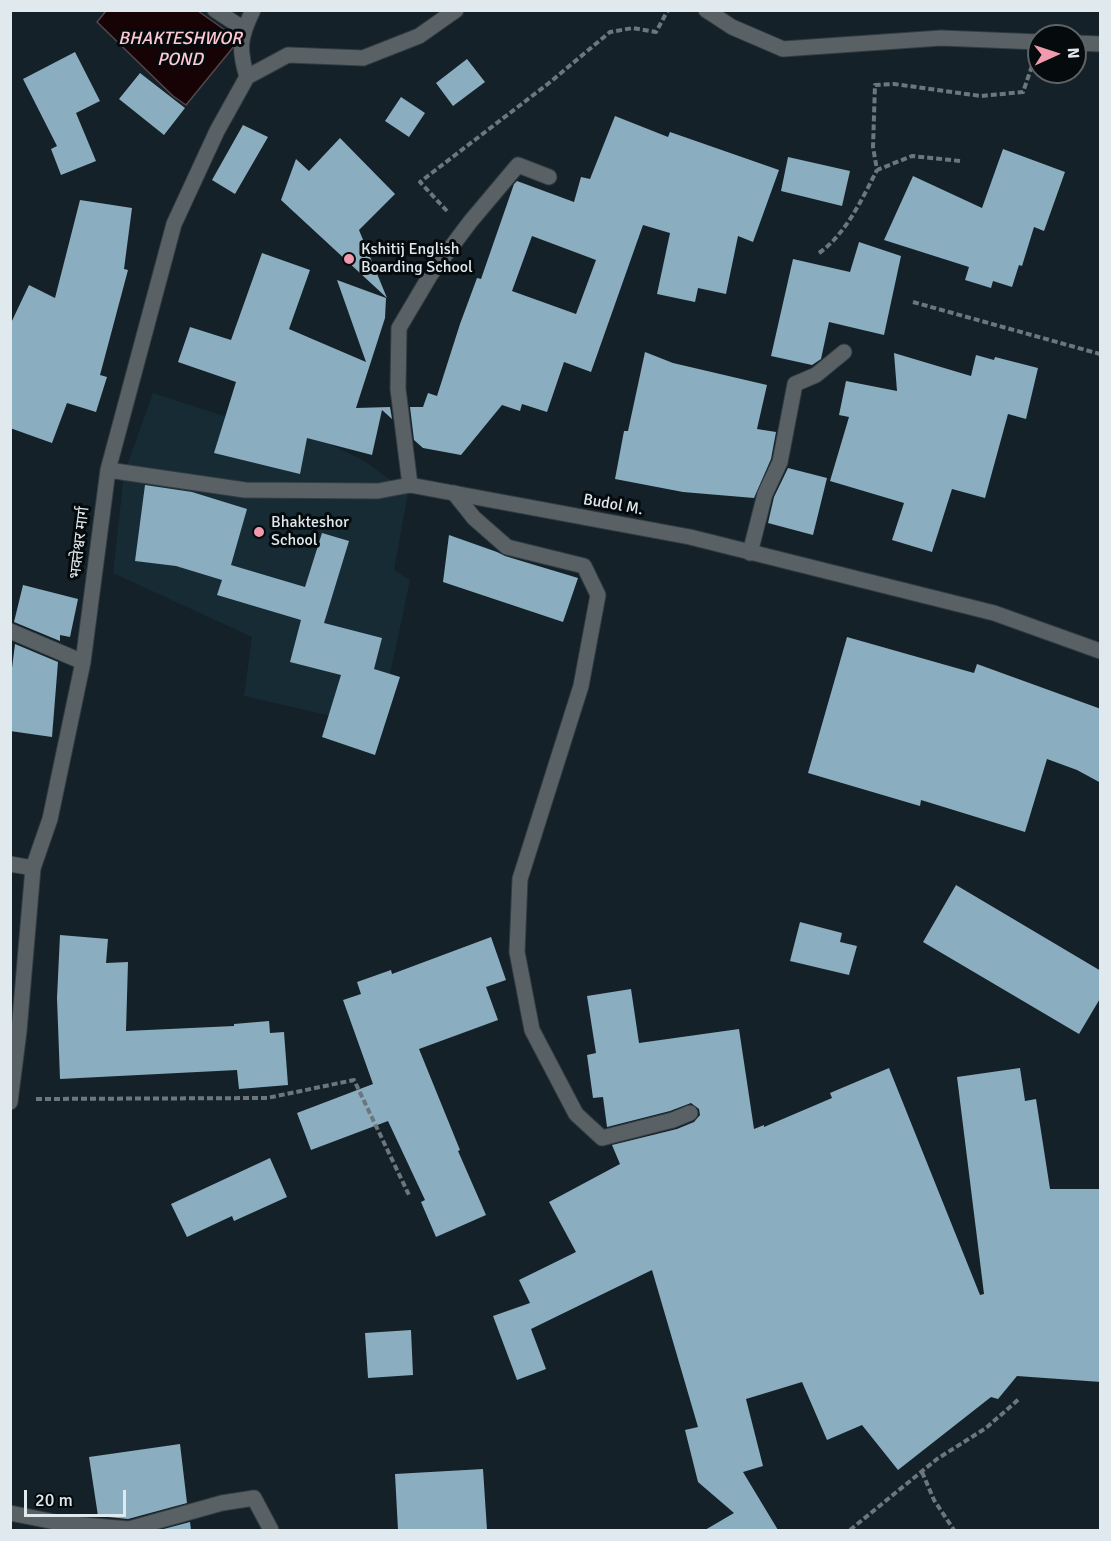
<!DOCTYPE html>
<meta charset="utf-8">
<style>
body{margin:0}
#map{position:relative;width:1111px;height:1541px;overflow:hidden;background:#142128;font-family:Signika,sans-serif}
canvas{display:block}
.frame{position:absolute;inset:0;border:12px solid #e0e9ee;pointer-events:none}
.north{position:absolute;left:1027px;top:24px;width:60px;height:60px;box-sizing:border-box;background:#050a0d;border:2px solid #5d6367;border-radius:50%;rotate:87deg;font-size:16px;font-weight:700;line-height:24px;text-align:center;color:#e0e9ee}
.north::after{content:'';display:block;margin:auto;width:21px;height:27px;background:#f29aad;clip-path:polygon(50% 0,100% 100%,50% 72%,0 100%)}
.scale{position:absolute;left:24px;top:1490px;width:102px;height:27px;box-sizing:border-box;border:3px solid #e0e9ee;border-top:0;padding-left:8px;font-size:18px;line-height:21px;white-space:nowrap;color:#e0e9ee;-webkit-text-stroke:4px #050a0d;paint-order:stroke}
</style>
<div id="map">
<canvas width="1111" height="1541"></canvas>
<div class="frame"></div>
<div class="north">N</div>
<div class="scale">20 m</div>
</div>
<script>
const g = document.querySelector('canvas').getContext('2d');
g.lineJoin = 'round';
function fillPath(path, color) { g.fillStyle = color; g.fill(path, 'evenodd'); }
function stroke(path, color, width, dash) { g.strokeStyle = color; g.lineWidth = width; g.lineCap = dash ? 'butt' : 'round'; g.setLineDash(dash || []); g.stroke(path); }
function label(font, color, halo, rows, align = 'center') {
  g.font = font + ' Signika,"Noto Sans Devanagari",sans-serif'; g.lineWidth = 6; g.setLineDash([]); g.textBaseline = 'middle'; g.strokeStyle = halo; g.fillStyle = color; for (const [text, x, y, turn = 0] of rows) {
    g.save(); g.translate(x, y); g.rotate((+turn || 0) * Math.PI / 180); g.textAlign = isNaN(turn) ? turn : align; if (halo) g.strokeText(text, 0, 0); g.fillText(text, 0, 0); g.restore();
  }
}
const built = new Path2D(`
 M153,393L224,416L271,427L304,432L363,460L408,493L394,570L410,580L379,727L244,696L252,637L113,573L124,474Z`);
const water = new Path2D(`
 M106,11H198L232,35L235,45L186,105L173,96L97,22Z`);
const building = new Path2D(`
 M75,52L100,101L76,113L96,161L61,175L51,149L57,146L23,79Z
 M467,59L485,82L453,106L436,83Z
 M140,73L185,108L164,135L119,99Z
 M401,97L425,113L409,137L385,121Z
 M615,116L668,137L670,132L779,170L753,242L738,236L726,294L698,288L695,302L657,294L670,233L643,225L591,372L564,362L547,412L522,404L520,411L502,405L461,455L423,448L414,440L410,407H423L428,393L437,396L460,324L477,278L481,279L514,184L517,181L574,202L581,177L590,179ZM532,236L596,260L576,314L512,291Z
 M243,125L268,137L235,194L212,180Z
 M340,138L395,194L359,230L387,298L281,200L296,159L309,171Z
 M1003,149L1065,172L1044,231L1034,227L1022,266L1019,265L1012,287L993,281L991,288L965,280L969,267L884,240L913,176L982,208Z
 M788,157L850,171L842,206L781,191Z
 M80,200L132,208L124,269L128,270L100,375L107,377L96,412L67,403L52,443L10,428V325L29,285L55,298Z
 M859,242L901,256L884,335L829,322L821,359L812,365L771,356L793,259L850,272Z
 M262,253L310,270L289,329L366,362L337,280L386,298L385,318L356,408L390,407L392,419L382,410L372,455L307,438L300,474L214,453L236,382L178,362L190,327L231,340Z
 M645,352L673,363L767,385L757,429L776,432L771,459L754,498L683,492L615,479L624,431H628Z
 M894,353L971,376L976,355L994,360L995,357L1038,368L1026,419L1008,414L985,498L952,489L932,552L892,540L904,503L830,481L849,417L839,415L846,381L897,391Z
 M788,468L827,478L813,535L768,523L774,497Z
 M145,485L192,492L247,509L231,565L305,587L322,533L349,541L324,623L382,638L374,669L400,677L375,755L322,737L341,675L290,662L301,620L217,595L222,580L176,566L135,561Z
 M449,535L497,552L505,556L578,578L563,622L443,582Z
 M23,585L78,599L70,637L60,635V641L14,622Z
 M847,637L974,673L977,664L1101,709V783L1077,770L1047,759L1025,832L921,800L920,806L808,773Z
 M15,644L58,662L52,737L10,731V684Z
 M956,885L1101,971V997L1079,1034L923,942Z
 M800,922L842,933L840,942L857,946L849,975L790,961Z
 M60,935L108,939L106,963L128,962L126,1031L234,1026V1024L269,1021L270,1033L284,1032L288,1085L239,1089L237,1070L60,1079L57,998Z
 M491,937L506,980L486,987L498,1020L419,1049L460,1150L458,1151L486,1215L436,1237L421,1202L425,1200L388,1121L311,1150L297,1113L373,1084L343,1000L361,994L357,982L391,970L392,974Z
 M631,989L639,1043L739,1029L754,1129L764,1125V1127L832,1098L830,1093L889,1068L980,1295L984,1294L957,1077L1020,1068L1025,1101L1036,1099L1050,1189H1101V1382L1017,1376L998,1399L991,1397L898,1470L862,1425L827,1440L802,1382L746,1399L763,1466L743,1472L778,1530H705L734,1513L698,1482L685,1430L698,1427L652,1270L531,1329L546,1369L517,1380L493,1316L530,1303L519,1280L576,1252L549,1202L620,1164L612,1145L677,1129L694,1122L700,1115L699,1109L691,1103L670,1111L607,1127L603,1097L593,1098L587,1055L596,1053L587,996Z
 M270,1158L287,1197L234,1221L232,1216L187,1237L171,1204Z
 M411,1330L413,1375L368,1378L365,1333Z
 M180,1444L187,1503L128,1519L98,1516L89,1457Z
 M483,1469L487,1530H398L395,1474Z
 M190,1522L191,1530H160Z`);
const path = new Path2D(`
 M960,161L912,156L877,170L873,147L875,85L894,84L981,96L1023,92L1032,66
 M447,211L420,182L549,83L610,32L633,28L656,32L668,10
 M819,253C846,234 862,199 877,170
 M913,302L1100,354
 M36,1099L267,1098L354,1080L409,1195
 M922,1472L934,1500L954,1530
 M850,1530L937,1459L986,1428L1019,1399`);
const service = new Path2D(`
 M410,485L398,389L399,328L431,274L470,222L518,165L549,177
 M454,493L474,518L507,547L584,566L598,595L581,686L520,879L517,952L532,1030L576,1114L602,1138L673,1120L690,1113
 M10,864L33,868`);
const minor = new Path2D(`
 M215,10L244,29
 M706,10L732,27L783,49L941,38L1039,42
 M1075,43L1100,44
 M247,77L288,55L363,58L419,36L456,10
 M108,470L245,490L378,491L410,485L690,537L994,613L1100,651
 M750,553L765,494L780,462L795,384L816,375L844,352
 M10,631L83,662
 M10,1102L19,1031L33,868L50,819L83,662L108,470L174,224L217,131L247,77C238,48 240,37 253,10
 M10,1513L60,1523L129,1529L222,1503L254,1498L271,1530`);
const markers = [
 [349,259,6,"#f29aad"],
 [259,532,6,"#f29aad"]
];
const poiNames = [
 ["Kshitij English",361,250],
 ["Boarding School",361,268],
 ["Bhakteshor",271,523],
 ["School",271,541]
];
const streetNames = [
 ["Budol M.",613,505,10],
 ["भक्तेश्वर मार्ग",80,543,-83]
];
const waterNames = [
 ["BHAKTESHWOR",180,39],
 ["POND",180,60]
];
fillPath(built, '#172b35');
fillPath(water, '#170206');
stroke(water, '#53474c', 1.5);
fillPath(building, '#8badc0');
stroke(service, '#313d44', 17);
stroke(minor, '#313d44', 17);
stroke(path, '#6c777d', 4, [6, 3]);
stroke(service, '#5a6164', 15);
stroke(minor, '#5a6164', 15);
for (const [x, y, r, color] of markers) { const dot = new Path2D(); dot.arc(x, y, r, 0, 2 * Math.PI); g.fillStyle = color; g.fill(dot); stroke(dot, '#050a0d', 2); }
label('16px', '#e0e9ee', '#050a0d', poiNames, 'left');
label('16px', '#e0e9ee', '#050a0d', streetNames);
label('italic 18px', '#fec9d3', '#050a0d', waterNames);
</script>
